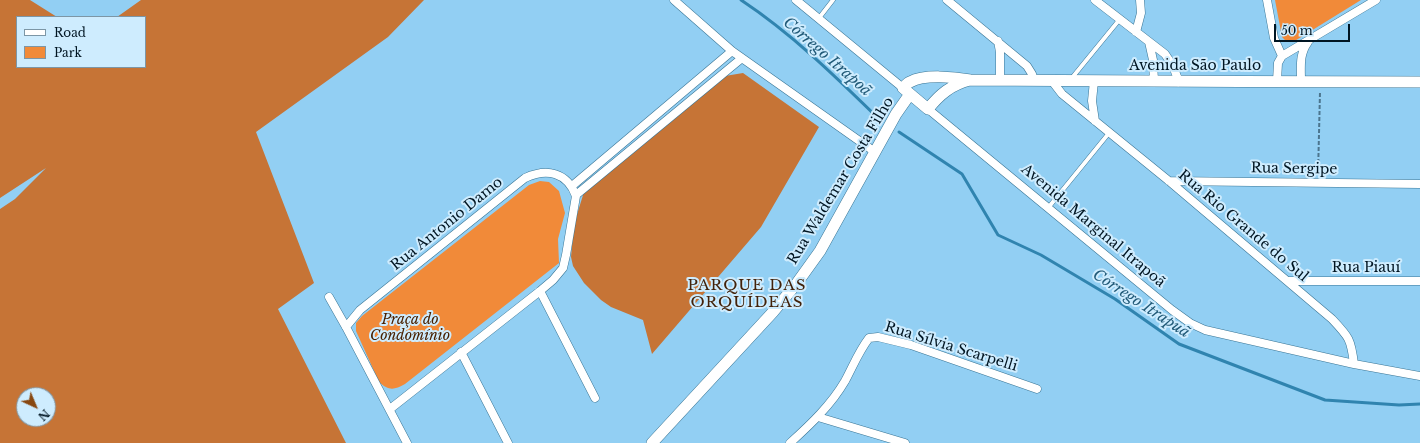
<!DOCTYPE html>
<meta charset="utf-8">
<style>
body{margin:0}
#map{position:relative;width:1420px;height:443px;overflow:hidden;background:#92cff3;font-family:"Libre Baskerville",serif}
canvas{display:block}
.legend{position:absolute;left:16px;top:16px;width:130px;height:52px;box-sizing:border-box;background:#ceecfe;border:1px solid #7c96a6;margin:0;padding:5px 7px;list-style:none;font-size:12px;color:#001522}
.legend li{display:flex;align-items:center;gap:8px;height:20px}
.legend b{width:20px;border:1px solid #7c96a6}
.north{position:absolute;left:16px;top:387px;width:40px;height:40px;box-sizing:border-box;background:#ceecfe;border:1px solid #7c96a6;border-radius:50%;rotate:136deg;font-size:11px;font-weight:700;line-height:16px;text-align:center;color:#001522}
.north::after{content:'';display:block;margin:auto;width:14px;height:18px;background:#884811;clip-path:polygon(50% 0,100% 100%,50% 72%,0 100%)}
.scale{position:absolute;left:1274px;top:24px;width:76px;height:18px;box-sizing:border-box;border:2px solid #001522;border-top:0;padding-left:5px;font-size:12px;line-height:14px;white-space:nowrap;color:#001522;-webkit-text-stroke:3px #ceecfe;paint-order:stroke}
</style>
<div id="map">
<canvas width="1420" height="443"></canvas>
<ul class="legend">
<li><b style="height:5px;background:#fff"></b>Road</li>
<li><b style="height:11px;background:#f18a39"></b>Park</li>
</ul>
<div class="north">N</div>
<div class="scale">50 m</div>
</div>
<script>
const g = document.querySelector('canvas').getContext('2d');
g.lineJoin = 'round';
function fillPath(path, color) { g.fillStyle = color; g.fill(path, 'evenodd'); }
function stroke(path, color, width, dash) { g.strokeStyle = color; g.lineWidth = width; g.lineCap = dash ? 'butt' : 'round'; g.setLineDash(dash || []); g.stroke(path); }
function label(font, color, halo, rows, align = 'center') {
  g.font = font + ' "Libre Baskerville",serif'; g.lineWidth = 4; g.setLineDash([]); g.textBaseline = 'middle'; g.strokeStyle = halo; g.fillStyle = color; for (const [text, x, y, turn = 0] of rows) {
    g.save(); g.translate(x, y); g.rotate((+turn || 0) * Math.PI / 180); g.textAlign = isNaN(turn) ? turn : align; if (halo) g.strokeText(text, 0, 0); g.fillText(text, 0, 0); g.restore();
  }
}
const green = new Path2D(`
 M1275,0H1361L1293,42H1287L1282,37Z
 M540,181L549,182L559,191L565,213L558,239L559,263L405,384C394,390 389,391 379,382L356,331V323L362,316L390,294L529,185Z`);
const forest = new Path2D(`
 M0,0H30L57,17H17V67H145V17H117L141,0H424L388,37L256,132L314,283L278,309L346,443H0V209L15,199L46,168L0,198ZM24,395H48V419H24Z
 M743,73L819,127L761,227L652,354L643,320L611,307L601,300L584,283L573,266L571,257L574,224L584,192L725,76Z`);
const stream = new Path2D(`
 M741,0C791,33 835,76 878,118
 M899,132L962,174L998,235L1041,255L1115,299L1179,344L1325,400L1399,405L1420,404`);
const path = new Path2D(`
 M1318,175L1320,92`);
const service = new Path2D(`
 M819,18L833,0
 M1071,79L1120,19
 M1048,208L1109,133`);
const minor = new Path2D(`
 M674,0L732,51L875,152
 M796,0L903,88
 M947,0L1027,66L1032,74L1034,81
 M1095,0L1165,54L1173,66L1179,82
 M1267,0L1274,38L1282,56
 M1136,32L1141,13L1140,0
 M998,41L1000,52V80
 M1149,42L1153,60L1154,82
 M1052,81L1062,94L1169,181L1332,319C1349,337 1351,339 1354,364
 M1094,81L1092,101L1095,121
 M1277,81L1278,63L1282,56L1376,0
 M1301,81C1301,67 1299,54 1308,42
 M928,109L1172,310L1190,323L1205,330L1354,364L1420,376
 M1169,181L1420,184
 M572,186L732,51
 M576,195L742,58
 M1288,281H1420
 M540,291L595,398
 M329,297L346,327L407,443
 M346,327L360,310L525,178C547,168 567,172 576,196L566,255L563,268L553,280L540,291L390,409
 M461,352L508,443
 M818,417L905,443
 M790,443C811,424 831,405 845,381C853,366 859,351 869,338L878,337L911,345L1037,389`);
const secondary = new Path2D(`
 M970,80C951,85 940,94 928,109L903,88C905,86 907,83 910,82C924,74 955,77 970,80C1120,82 1270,81 1420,82
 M652,443L773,312L797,283L820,251L896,114L910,94`);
const streetNames = [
 ["Avenida São Paulo",1195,66],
 ["Rua Sergipe",1294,169,1],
 ["Rua Waldemar Costa Filho",841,181,-59],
 ["Rua Antonio Damo",447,224,-39],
 ["Avenida Marginal Itrapoã",1093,226,40],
 ["Rua Rio Grande do Sul",1243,226,40],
 ["Rua Piauí",1366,268],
 ["Rua Sílvia Scarpelli",951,347,17]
];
const parkNames = [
 ["Praça do",410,320],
 ["Condomínio",410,336]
];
const waterNames = [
 ["Córrego Itrapoã",827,57,41],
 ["Córrego Itrapuã",1141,304,33]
];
const neighbourhoodNames = [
 ["PARQUE DAS",747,286],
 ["ORQUÍDEAS",747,303]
];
fillPath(green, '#f18a39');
fillPath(forest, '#c67436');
stroke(stream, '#3084af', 3);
stroke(service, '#397595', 5);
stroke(minor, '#397595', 9);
stroke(secondary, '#397595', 12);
stroke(path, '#4b758e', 2, [4, 2]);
stroke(service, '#fff', 4);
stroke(minor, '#fff', 8);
stroke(secondary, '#fff', 11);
label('14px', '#001522', '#ceecfe', streetNames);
label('italic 14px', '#492000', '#ceecfe', parkNames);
label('italic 15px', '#215a78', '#ceecfe', waterNames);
g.letterSpacing = '1px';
label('15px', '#42220a', '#ceecfe', neighbourhoodNames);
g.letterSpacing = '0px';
</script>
